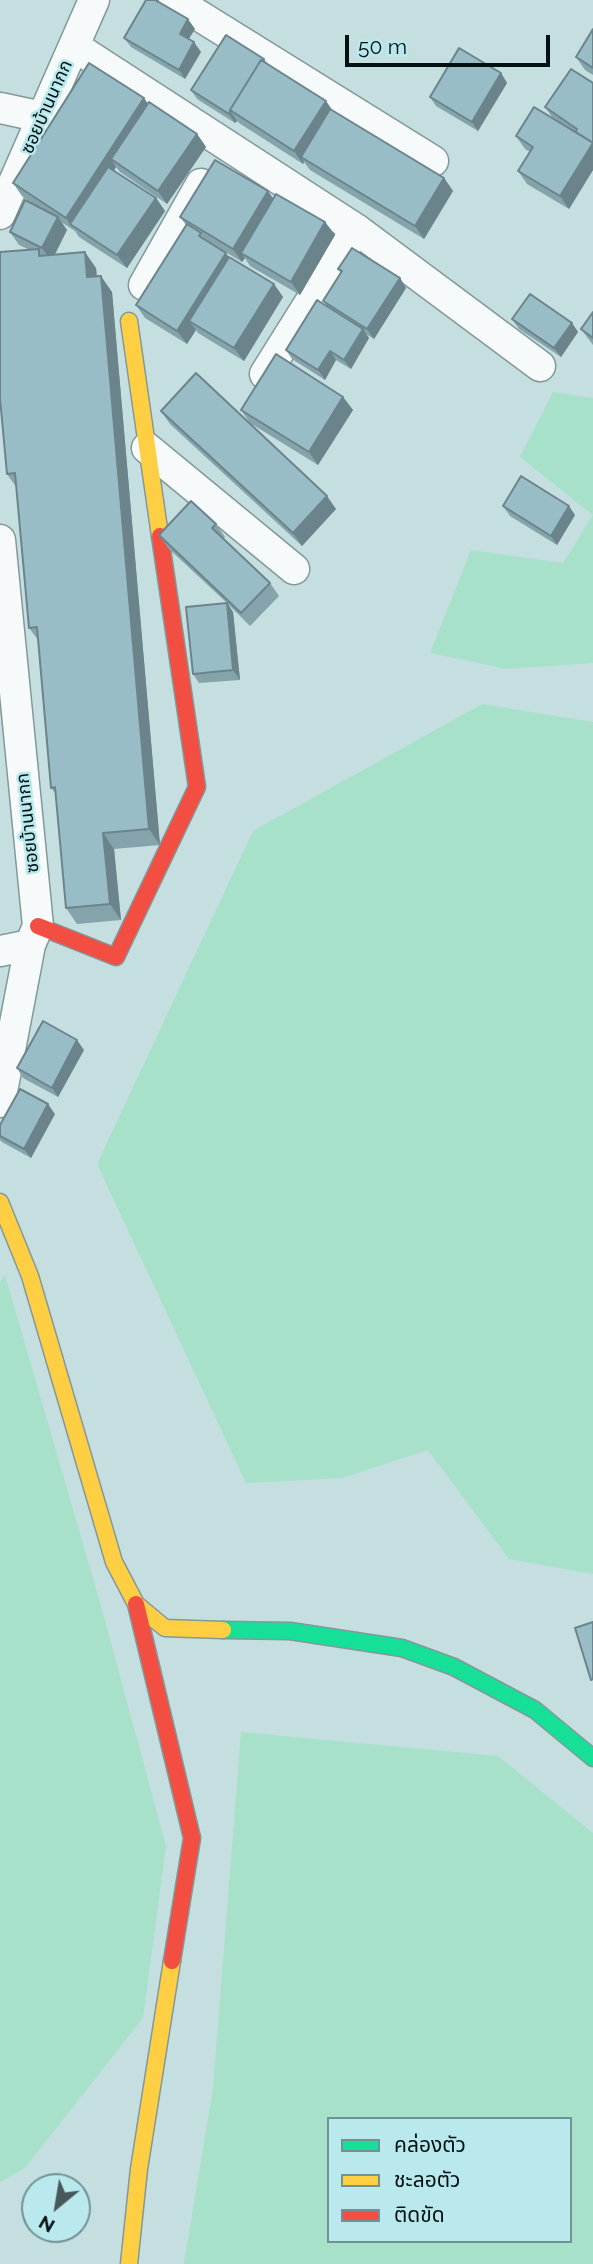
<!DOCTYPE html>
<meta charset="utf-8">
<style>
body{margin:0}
#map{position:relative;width:593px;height:2264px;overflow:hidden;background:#c5dfe1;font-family:Raleway,"Noto Sans Thai",sans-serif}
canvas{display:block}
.legend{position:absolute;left:327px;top:2117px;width:245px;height:126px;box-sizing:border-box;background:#b9e9ed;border:2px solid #6f9295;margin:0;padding:9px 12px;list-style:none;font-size:21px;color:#011012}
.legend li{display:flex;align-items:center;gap:14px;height:35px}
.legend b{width:35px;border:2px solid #6f9295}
.north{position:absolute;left:21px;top:2173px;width:70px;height:70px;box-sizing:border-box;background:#b9e9ed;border:2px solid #6f9295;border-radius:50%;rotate:210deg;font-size:19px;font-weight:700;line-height:28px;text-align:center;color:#011012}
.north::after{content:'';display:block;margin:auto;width:24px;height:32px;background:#46585a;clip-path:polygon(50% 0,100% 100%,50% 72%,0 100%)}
.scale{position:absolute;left:345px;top:35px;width:205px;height:32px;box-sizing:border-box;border:4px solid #011012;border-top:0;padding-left:9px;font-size:21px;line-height:24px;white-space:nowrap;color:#011012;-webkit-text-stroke:5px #b9e9ed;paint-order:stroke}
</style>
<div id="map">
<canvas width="593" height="2264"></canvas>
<ul class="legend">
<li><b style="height:9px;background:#16e098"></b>คล่องตัว</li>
<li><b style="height:9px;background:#ffcf43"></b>ชะลอตัว</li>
<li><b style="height:9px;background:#f24e42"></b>ติดขัด</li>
</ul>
<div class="north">N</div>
<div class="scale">50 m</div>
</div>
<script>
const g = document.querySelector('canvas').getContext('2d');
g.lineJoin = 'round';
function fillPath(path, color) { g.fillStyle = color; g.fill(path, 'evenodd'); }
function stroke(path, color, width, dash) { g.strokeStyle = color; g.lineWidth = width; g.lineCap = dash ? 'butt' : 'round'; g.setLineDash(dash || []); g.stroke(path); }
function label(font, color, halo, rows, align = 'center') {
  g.font = font + ' Raleway,"Noto Sans Thai",sans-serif'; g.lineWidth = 5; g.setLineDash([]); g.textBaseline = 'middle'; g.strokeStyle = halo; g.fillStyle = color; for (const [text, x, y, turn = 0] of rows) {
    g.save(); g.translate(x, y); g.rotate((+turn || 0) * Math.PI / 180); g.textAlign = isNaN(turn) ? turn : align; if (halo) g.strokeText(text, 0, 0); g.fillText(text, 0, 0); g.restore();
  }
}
const green = new Path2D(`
 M553,392L593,398V515L520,457Z
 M593,515V663L507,669L430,653L471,550L563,563Z
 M482,704L593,722V1574L509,1559L428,1450L342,1478L246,1483L97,1164L253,831Z
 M5,1275L101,1606L166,1846L143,2018L25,2168L0,2182V1282Z
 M241,1732L498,1756L593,1833V2264H184L213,2088ZM329,2119H570V2241H329Z`);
const street = new Path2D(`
 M174,0L433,161
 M74,46L356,229L540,366
 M0,108L42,117
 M0,214L94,0
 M144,285L201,184
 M265,374L356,229
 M147,448L294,569
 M0,540L38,926L30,945L0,1102
 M0,951L30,945`);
const fast = new Path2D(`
 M223,1630L290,1631L402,1648L454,1667L535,1710L593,1758`);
const slow = new Path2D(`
 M129,321L160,536
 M0,1202L30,1276L114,1562L136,1604L165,1628L223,1630
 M129,2264L139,2169L172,1961`);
const jam = new Path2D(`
 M38,926L116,957L197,787L160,536
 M136,1604L192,1838L172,1961`);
const wall = new Path2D(`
 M195,29L189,39L201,52L185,79L131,47L124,38Z
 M593,29V75L585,70L576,57Z
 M264,59L268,64L333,111L444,178L453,191L424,239L310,170L304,162L303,164L239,123L237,121L235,123L197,99L191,90Z
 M501,73L507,83L478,131L436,106L430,97Z
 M593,83V170L569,209L527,184L518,171L530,152L525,149L516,136L569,128L552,117L545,107Z
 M148,104L197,134L206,147L167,204L120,172L116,167L114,171L156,198L165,211L127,268L79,237L75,231L61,222L67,230L55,255L96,268L97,276L112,292L160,845L114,849L121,920L77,924L66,908L56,794L51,788L39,641L29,628L17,488L7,474L30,250L19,245L10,232L36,206L22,196L13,183Z
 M273,199L325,222L335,235L300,295L250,266L245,258L242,262L206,240L229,257L274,284L283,297L244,361L198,333L196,330L187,344L145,318L136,305L186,225L180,217Z
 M338,269L400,278L406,288L374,339L366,334L369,338L351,369L336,360L325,380L292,359L286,350L328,307L323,301L341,273Z
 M593,312V345L581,329Z
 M512,319L572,323L578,332L561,357L519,329Z
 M343,397L353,410L318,465L250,423L241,410Z
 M161,411L336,509L302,546L170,424Z
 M503,506L575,515L557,545L510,516Z
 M216,524L225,537L223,539L270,583L279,596L250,626L228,604L233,612L240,680L199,683L193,674L227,603L168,548L159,535Z
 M84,1050L58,1097L23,1078L17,1068Z
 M55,1114L31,1158L2,1142L0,1140V1125Z`);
const shadedWall = new Path2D(`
 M188,19L195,29L186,43L180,34Z
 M194,42L201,52L185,79L179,70Z
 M501,73L507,83L478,131L472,122Z
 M144,98L153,111L111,159L116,167L77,228L70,224L66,218Z
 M326,101L335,114L301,157L304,162L303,164L294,151Z
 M230,111L237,121L235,123L229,114Z
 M197,134L206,147L167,204L158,191Z
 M593,143V170L569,209L560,196Z
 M444,178L453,191L424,239L415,226Z
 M268,191L277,204L241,253L245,258L242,262L233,249Z
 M156,198L165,211L127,268L117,255Z
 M58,217L67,230L51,261L42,248Z
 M325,222L335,235L300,295L291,282Z
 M85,252L96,268L98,292L87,277Z
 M226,253L235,266L189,321L196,330L187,344L177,331Z
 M101,276L112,292L160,845L149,829Z
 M400,278L406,288L374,339L367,329Z
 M274,284L283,297L244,361L234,348Z
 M572,323L578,332L561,357L554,348Z
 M363,329L369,338L351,369L344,360Z
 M330,351L336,360L325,380L318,370Z
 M343,397L353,410L318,465L309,452Z
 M327,496L336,509L302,546L293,533Z
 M569,506L575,515L557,545L551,536Z
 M227,603L233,612L240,680L233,670Z
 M103,833L114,849L121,920L110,904Z
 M77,1040L84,1050L58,1097L52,1088Z
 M48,1104L55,1114L31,1158L24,1149Z`);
const building = new Path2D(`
 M146,0H155L188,19L180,34L194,42L179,70L124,38Z
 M593,29V68L576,57Z
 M226,35L264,59L262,61L261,60L230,110V111L229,114L191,90Z
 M459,48L501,73L472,122L430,97Z
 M261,60L326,101L294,151L230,110Z
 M89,63L144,98L66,218L13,183Z
 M571,69L593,83V143L576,132L577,129L545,107Z
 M149,102L197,134L158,191L111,159Z
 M534,107L593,143L560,196L518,171L533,147L516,136Z
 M330,109L444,178L415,226L301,157Z
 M215,160L268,191L233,249L180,217Z
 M108,167L156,198L117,255L70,224Z
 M276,194L325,222L291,282L241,253Z
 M25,200L58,217L42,248L10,232Z
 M187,224L201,233L199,236L226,253L177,331L136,305Z
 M352,248L400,278L367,329L323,301L342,271L338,269Z
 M39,249V256L85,252L87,277L101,276L149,829L103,833L110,904L66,908L55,787L51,788L37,627L29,628L15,473L7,474L0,398V252Z
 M229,257L274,284L234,348L189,321Z
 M530,294L572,323L554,348L512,319Z
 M317,300L363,329L344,360L330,351L318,370L286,350Z
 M593,312V338L581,329Z
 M276,354L343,397L309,452L241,410Z
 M196,373L327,496L293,533L161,411Z
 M521,476L569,506L551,536L503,506Z
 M191,501L216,524L212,528L270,583L241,613L159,535Z
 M227,603L233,670L193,674L186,607Z
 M43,1021L77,1040L52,1088L17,1068Z
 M20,1089L48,1104L24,1149L0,1136V1125Z
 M593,1622V1679L591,1680L575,1628Z`);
const streetNames = [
 ["ซอยบ้านนากก",47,107,-66],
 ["ซอยบ้านนากก",28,823,-96]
];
fillPath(green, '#a7e1c9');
stroke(street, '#839899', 33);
stroke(fast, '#839899', 19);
stroke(slow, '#839899', 19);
stroke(jam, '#839899', 19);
stroke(street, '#f6fafa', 30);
stroke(fast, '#16e098', 16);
stroke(slow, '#ffcf43', 16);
stroke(jam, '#f24e42', 16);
fillPath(wall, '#84a3aa');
fillPath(shadedWall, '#6b848b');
fillPath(building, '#99bdc6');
stroke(building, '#6b848b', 2);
label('18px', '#011012', '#b9e9ed', streetNames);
</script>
